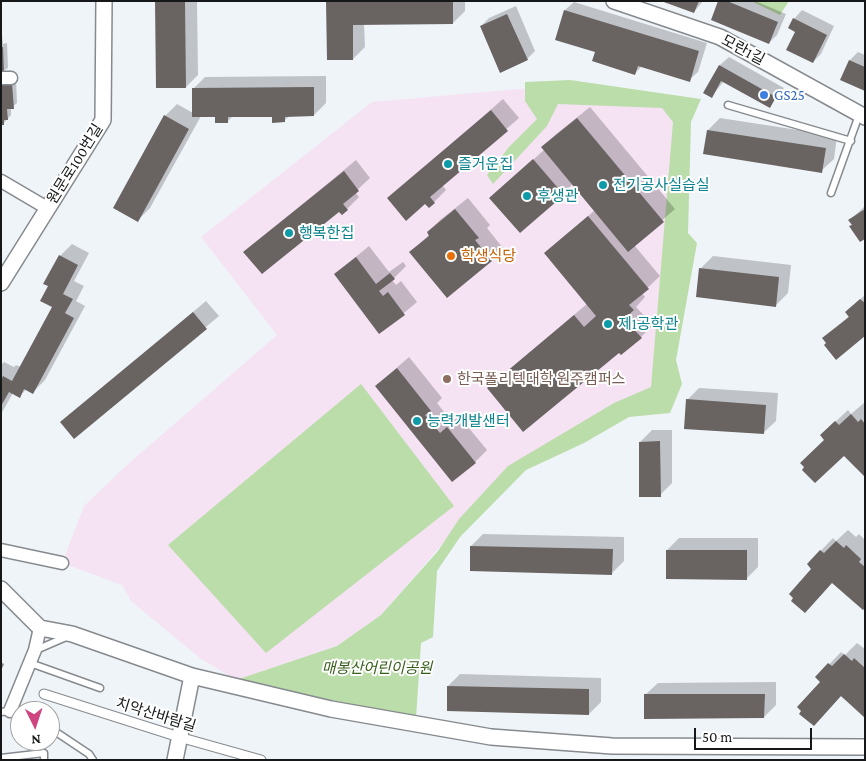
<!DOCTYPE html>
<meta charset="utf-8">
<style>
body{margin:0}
#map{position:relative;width:866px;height:761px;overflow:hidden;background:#eff4f9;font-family:"Crimson Pro",serif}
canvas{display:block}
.frame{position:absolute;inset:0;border:2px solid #151718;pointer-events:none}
.north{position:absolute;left:10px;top:701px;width:50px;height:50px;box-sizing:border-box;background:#fff;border:1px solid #a1a2a3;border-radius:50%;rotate:176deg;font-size:14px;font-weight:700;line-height:20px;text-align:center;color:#151718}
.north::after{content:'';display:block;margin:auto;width:18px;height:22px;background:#ce4581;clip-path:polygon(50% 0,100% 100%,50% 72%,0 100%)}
.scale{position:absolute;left:694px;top:728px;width:118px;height:22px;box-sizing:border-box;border:2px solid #151718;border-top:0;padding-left:6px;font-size:15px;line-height:18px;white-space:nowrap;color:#151718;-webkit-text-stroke:4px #fff;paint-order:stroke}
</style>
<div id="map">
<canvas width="866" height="761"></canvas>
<div class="frame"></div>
<div class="north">N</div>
<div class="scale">50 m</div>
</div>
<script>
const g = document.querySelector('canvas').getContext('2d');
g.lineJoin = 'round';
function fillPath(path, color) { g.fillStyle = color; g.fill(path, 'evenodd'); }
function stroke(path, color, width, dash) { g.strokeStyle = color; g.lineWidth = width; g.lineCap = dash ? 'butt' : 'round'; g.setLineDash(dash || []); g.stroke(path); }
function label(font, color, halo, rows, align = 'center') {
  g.font = font + ' "Crimson Pro","Noto Sans KR",serif'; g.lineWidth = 4; g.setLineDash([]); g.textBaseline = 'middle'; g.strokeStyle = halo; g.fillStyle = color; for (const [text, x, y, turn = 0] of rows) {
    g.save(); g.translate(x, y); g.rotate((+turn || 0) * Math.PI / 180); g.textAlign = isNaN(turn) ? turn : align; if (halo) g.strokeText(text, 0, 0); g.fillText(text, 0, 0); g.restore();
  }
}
const education = new Path2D(`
 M552,86L681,100L667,405L611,417L519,462L470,512L381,615L337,646L236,680L201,659L131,601L122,585L62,563L84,506L127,465L277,335L201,237L372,102Z`);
const green = new Path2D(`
 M751,1H789L780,15Z
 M570,80L701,99L691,122L688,233L697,243L676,360L682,384L670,413L629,417L584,443L526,470L460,537L437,571L433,637L421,643L416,718L236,680L337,646L381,615L438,551L459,519L508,466L614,403L651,387L673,122L662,108L558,104L547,126L493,184L487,175L509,147L537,119L525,101V82Z
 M361,384L454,506L266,653L168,545Z`);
const shadow = new Path2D(`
 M156,1H197L198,75L186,87Z
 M328,1H465V11L453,23L364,24L365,47L353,59Z
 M664,1H703L694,12Z
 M720,1H755L786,14L777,35L769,43Z
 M574,2L707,43L698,72L689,80L642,66L635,73L596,51L556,39L565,10Z
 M516,6L535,51L527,59L481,26L489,18Z
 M802,10L834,26L821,54L813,62L796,31L794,19Z
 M1,24L3,44L7,43L8,68L1,72Z
 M858,52L865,55V89L842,79L850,60Z
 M729,57L784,88L769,107L724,81L712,96L705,92L720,65Z
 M326,76V103L314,115H290L284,121L274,115L233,116L227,122L216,116H201L150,208L138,220L165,116L177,104L193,113V89L205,77Z
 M16,79L17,103L11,108V115L3,124L1,80Z
 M503,99L519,118L442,185L446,190L434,202L429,206L426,203L389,198Z
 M590,107L675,209L634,245L660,276L642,293L645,297L636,307L653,325L641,337L619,351L488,388L588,303L546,253L595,210L573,184L520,231L491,198L545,149L543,147L555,135Z
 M720,118L837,136L834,159L821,171L704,153L708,130Z
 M356,160L370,178L355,192L359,197L347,209L340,210L245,252Z
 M468,198L490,225L487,228L503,248L447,296L411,252L430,234L428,232L440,220Z
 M865,206V237L850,220Z
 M72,244L89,253L74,281L84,286L76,301L85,306L45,380L33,392L27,389L19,396L13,393L1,414V365L4,362L14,367L16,365L21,367L54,306L50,286L60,256Z
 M369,246L389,272L403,262L406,266L392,280L396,285L401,281L417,302L380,333L335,274Z
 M713,256L791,265L788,293L776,305L701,268Z
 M865,295V334L828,343L824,339L849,316L846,312Z
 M206,301L219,316L74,437L62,422Z
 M409,357L442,398L437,403L452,422L459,416L487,450L475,462L376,386Z
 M699,388L778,393L776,421L763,433L687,400Z
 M864,403L865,404V475L844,454L826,439L834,423L848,410L851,414Z
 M652,430H672V483L660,495L640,442Z
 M848,530L856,537L859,534L865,540V606L808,564L833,538L836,541Z
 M483,534L624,537V561L612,573L471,546Z
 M679,538H758V567L746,579L667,550Z
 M857,643L865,649V716L817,677L841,652L845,655Z
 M460,674L601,678V702L589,714L448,686Z
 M776,682V705L764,717L645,695L658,683Z`);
const building = new Path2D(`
 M155,1H185L186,88H156Z
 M326,1H453V24L353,25V60H327Z
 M661,1H699L694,13Z
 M718,1H727L778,22L769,44L711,20Z
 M564,10L699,51L690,82L638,66L635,75L592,61L595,52L555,40Z
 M507,14L528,60L500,73L480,26Z
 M793,18L827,35L813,63L786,50L795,32L788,28Z
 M1,47H3L4,73H1Z
 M849,60L865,67V91L840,80Z
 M719,65L776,97L770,108L721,81L712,98L703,93Z
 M1,83H12L14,109H7L8,120H4V125H1Z
 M314,87V116L285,117V122L272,123V117H228V123H215V117H192V88Z
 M491,110L508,131L430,197L435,203L429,208L425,204L406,221L387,198Z
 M164,115L189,129L138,222L113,208Z
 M577,118L664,222L628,252L541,147Z
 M707,130L826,148L822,173L703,154Z
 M533,159L564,195L520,233L489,198Z
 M344,171L359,191L343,204L348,210L342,215L339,212L262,274L243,252Z
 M455,209L479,238L475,240L492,261L447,298L409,252L429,236L427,232Z
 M865,209V239L860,242L849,226L852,225L848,220Z
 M588,216L649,289L629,305L634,310L624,319L642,338L621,355L619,353L523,432L487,388L574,315L584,327L596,316L544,253Z
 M59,255L78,265L63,294L73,299L65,313L74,318L33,394L24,389L20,398L9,392L1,406V380L3,376L12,381L52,307L40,301L48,286L43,284Z
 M356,257L376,284L390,273L395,279L379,291L383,296L388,292L405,315L379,334L334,274Z
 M699,268L779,277L776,307L696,297Z
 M860,299L865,303V336L836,360L824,345L826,343L822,338L849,317L845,312Z
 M193,312L207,329L74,439L60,422Z
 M397,368L431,411L425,415L440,433L447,427L476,463L452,482L375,386Z
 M686,399L766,405L764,434L684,429Z
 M851,414L858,422L861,419L865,424V477L844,456L815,483L802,470L804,467L800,463L824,440L820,435L835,421L839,425Z
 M660,441L661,497H639V442Z
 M836,541L844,548L846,545L861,559L859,562L865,567V608L863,610L832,583L805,613L791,601L793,598L789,594L811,569L807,564L820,550L824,553Z
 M470,546L613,549L612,575L470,571Z
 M666,550H747V580L666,579Z
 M844,654L852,661L854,658L865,668V718L841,696L814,726L799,714L801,711L797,707L820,682L815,677L828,663L832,666Z
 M447,686L589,689V715L447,711Z
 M644,694H765L764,718L644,719Z`);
const path = new Path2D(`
 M1,667L3,663`);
const service = new Path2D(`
 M728,105L851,141
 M831,193L859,115
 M36,650L66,637
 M30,663L100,688
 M1,712L10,711L20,714
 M50,728L89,754L93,760
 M1,758L44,753V760`);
const pedestrian = new Path2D(`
 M44,694L179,737L261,760`);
const minor = new Path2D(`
 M1,78H11
 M1,181L47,208
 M1,550L62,563
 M10,711L35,650L40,628`);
const tertiary = new Path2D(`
 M614,1L720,37L865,117
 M1,283L103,120L104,1
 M1,589L40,628L72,634L192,676L331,709L491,737L612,746L865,747
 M175,760L192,676`);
const markers = [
 [764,95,5,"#3f7fe0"],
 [448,164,5,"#0f9aa8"],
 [603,185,5,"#0f9aa8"],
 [527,196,5,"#0f9aa8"],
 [289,233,5,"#0f9aa8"],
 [451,256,5,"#e8710a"],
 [608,324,5,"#0f9aa8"],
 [447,379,5,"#8d6e63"],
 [417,421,5,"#0f9aa8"]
];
const streetNames = [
 ["모란1길",743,50,28],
 ["원문로100번길",75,164,-58],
 ["치악산바람길",156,715,17]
];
const shopNames = [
 ["GS25",774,95]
];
const cultureNames = [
 ["즐거운집",458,164],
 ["전기공사실습실",613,185],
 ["후생관",537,196],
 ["행복한집",299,233],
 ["제1공학관",618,324],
 ["능력개발샌터",427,421]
];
const foodNames = [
 ["학생식당",461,256]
];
const educationNames = [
 ["한국폴리텍대학 원주캠퍼스",457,379]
];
const parkNames = [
 ["매봉산어린이공원",377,668]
];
fillPath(education, '#f5e3f4');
fillPath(green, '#bbdda9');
fillPath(shadow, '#0003');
fillPath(building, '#696362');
stroke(service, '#868a8e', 9);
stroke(pedestrian, '#868a8e', 11);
stroke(minor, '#868a8e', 15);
stroke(tertiary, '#868a8e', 18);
stroke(path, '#898d90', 3, [4, 4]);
stroke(service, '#fff', 6);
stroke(pedestrian, '#fff', 9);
stroke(minor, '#fff', 12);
stroke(tertiary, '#fff', 15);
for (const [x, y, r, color] of markers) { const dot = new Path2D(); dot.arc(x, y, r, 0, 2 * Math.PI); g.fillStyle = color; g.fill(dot); stroke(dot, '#fff', 2); }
label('15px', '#151718', '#fff', streetNames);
label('15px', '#366cbe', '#fff', shopNames, 'left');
label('15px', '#0d838f', '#fff', cultureNames, 'left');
label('15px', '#c56008', '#fff', foodNames, 'left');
label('15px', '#785e54', '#fff', educationNames, 'left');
label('italic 15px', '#365e1b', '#fff', parkNames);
</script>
